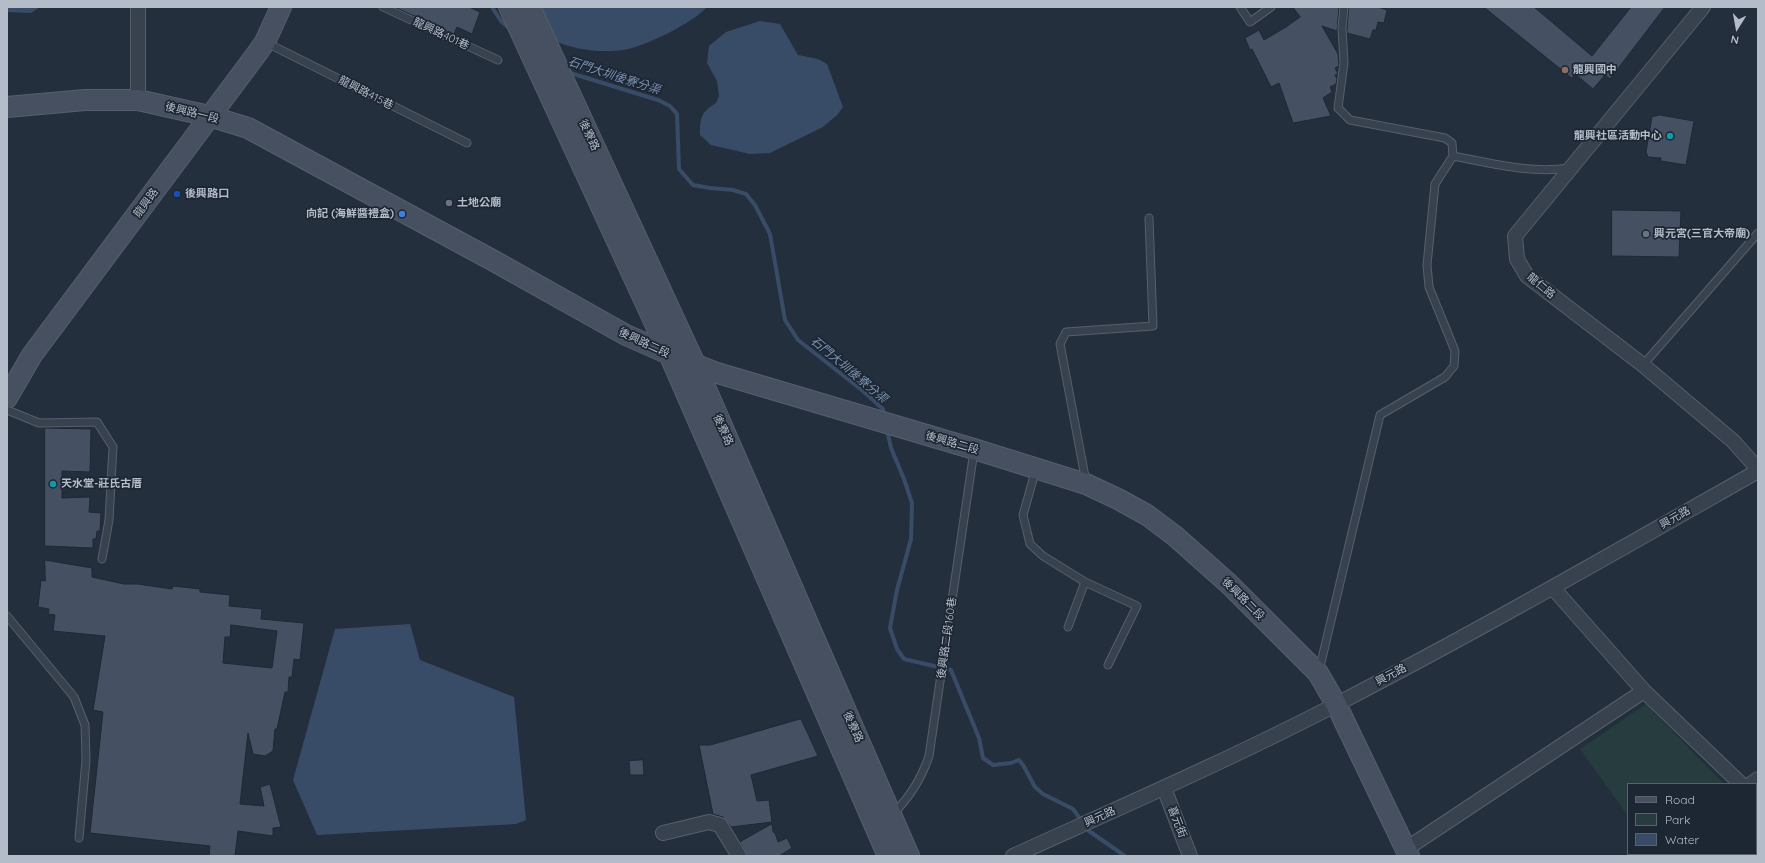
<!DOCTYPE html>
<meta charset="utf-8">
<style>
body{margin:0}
#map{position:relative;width:1765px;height:863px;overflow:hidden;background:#242f3e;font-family:Quicksand,sans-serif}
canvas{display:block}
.frame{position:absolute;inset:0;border:8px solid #b4bcc9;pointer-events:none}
.legend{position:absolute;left:1627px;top:783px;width:130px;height:72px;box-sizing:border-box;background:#1d2633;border:1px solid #59626f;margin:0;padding:5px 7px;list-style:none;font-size:12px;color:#b4bcc9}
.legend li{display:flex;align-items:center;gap:8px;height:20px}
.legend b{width:20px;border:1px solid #59626f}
.north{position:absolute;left:1717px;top:8px;width:40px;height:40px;-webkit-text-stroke:3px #1d2633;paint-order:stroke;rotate:191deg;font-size:11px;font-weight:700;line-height:16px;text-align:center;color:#b4bcc9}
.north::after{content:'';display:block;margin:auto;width:14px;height:18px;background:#b4bcc9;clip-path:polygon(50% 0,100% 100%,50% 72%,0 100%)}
</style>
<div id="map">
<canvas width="1765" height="863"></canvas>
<div class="frame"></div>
<ul class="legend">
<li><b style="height:5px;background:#465061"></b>Road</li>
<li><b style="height:11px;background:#263c3f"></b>Park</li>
<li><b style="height:11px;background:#394c67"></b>Water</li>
</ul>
<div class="north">N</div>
</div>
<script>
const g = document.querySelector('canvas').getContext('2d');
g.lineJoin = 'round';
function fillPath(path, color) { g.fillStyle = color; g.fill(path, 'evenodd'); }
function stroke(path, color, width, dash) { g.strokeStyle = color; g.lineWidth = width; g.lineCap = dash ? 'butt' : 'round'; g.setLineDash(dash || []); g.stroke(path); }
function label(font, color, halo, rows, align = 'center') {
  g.font = font + ' Quicksand,"Noto Sans TC",sans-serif'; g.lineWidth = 3.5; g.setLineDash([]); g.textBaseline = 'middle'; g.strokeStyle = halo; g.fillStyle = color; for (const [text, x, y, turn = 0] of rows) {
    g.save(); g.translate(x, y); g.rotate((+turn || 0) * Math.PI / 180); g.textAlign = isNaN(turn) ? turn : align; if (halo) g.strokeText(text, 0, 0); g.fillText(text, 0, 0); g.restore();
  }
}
const green = new Path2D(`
 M1646,704L1724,784H1628V816L1580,749Z`);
const water = new Path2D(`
 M7,7H40L31,13L7,12Z
 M518,7H707C693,23 644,47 623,50C603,53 572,50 554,40C544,35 527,15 518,7Z
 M760,21L780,24L798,55L818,59L827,64L843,107L837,115L823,127L770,153L750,154L711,145L700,135C700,118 701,112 716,103L719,96L717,81L707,63L709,46L726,32Z
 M410,624L420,660L514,697L526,820L516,824L317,835L293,780L335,629Z`);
const stream = new Path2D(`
 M492,7L501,21L509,28
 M567,72L658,100L670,106L677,114L679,169L693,185L710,188L733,190L746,194L755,205L770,234L785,320L798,340L863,391L883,409L884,415
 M887,430L891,448L904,479L912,503L911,539L897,590L890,628L897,649L904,659L951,670L979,738L983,758L993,765L1011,763L1019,760L1023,765L1035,787L1043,794L1073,809L1089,831L1125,856`);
const building = new Path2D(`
 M395,7H469L480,12L472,34L457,27L454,34Z
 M1293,7H1339L1337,31L1322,26L1338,54L1339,66L1335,68L1338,74L1335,75L1337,79L1336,84L1330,87L1332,92L1323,98L1331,116L1293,123L1279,83L1271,87L1252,49L1250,50L1245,38L1259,30L1264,40L1286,27L1300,17Z
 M1349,7H1378L1387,10L1384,23L1378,22L1376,30H1373L1370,39L1347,33Z
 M1484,7H1534L1592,56L1631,7H1665L1610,79L1605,75L1593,89L1575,74L1572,78Z
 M1660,115L1694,121L1686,165L1661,161V158L1648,157L1646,152L1652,117Z
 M1612,210L1681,211L1679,257L1612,256Z
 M45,428L91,429L90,472L62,471V498L90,497L89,512L101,513L100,531H97L96,539H93V548L45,546Z
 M45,560L92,568V577L124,584H138L172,589L173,586L200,589V592L230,595L229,606L262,609L261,619L304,623L300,660L294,659L292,677H289L288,692H285L277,729H275L273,751L265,756L253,754L248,733L240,804L264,806L260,787L270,784L281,827L273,828V836L238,831L235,856H209L210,846L90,833L103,712L93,710L105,636L53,631L55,615L48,614L49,609L38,607L41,580L45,581ZM231,625L277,631L272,668L223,663L225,637H230Z
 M801,719L818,756L751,775L757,801L769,800L772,822L731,827L723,817L713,814L699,745H710Z
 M643,760L644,775H630L629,761Z
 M772,824L773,832L775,833L778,842L787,838L792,848L779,856H747L740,842Z`);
const lane = new Path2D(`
 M383,7L498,60
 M1240,7L1250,22L1271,7
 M267,43L467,143
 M1453,156C1491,163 1531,174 1569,168
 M1643,365L1758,233
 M7,410L39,423L97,422L113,447L109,520L102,559
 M1036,469L1023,515L1030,544L1043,556L1085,582L1137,606L1108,665
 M1086,482L1060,344L1066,332L1153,326L1149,218
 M7,616L74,697L85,725L86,760L79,838
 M1068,627L1085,582
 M1319,671L1380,415L1445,377L1454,366L1455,351L1429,287L1427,265L1435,184L1453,156L1452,143L1445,138L1350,120L1338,108L1344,63L1342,28L1344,7
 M893,814C909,798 922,777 929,756L974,451`);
const street = new Path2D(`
 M138,7V100
 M1703,7L1515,236L1517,259L1527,276L1643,365L1733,441L1758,469
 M1553,588L1644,691L1741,784
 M1751,784L1758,779
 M1164,788L1190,856
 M1756,813L1758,818
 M663,833L709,822L720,825L739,856
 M1406,849L1644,691
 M1013,856C1121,807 1231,759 1337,704C1480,630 1619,550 1758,471
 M1656,856L1658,854`);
const secondary = new Path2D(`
 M509,7L669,354L888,856
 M530,7L695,364L909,856
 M7,107L85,100H138L209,116L248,128L494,261L626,335L669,354L714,372L974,449L1086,484L1118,499L1147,515L1175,536L1229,584L1318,673L1336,704L1409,856
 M7,398L32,355L258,52L265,42L281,7`);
const markers = [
 [1565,70,4,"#8d6e63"],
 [1670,136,4,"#0f9aa8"],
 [177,194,4,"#1a4fb4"],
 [449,203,4,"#6b7280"],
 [402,214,4,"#3f7fe0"],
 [1646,234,4,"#6b7280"],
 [53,484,4,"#0f9aa8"]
];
const streetNames = [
 ["龍興路401巷",441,34,25],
 ["龍興路415巷",366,93,27],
 ["後興路一段",192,113,14],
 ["後寮路",589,135,65],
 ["龍興路",146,203,-54],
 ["龍仁路",1541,286,40],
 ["後興路二段",644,343,25],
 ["後寮路",723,430,66],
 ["後興路二段",952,443,16],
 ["興元路",1675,518,-30],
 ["後興路二段",1243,599,45],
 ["後興路二段160巷",947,638,-82],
 ["興元路",1391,675,-28],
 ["後寮路",853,727,66],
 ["興元路",1100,817,-24],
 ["喜元街",1177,822,69]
];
const poiNames = [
 ["龍興國中",1573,70],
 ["龍興社區活動中心",1662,136,"right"],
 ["後興路口",185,194],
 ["土地公廟",457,203],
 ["向記 (海鮮醬禮盒)",394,214,"right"],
 ["興元宮(三官大帝廟)",1654,234],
 ["天水堂-莊氏古厝",61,484]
];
const waterNames = [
 ["石門大圳後寮分渠",614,76,18],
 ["石門大圳後寮分渠",849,370,40]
];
fillPath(green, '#263c3f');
fillPath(water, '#394c67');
stroke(stream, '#394c67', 4);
fillPath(building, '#455162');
stroke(building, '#1f2835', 1);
stroke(lane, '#565f6c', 9);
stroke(street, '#565f6c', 16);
stroke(secondary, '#565f6c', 22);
stroke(lane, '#38414e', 7);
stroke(street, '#38414e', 14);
stroke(secondary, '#465061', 20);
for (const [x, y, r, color] of markers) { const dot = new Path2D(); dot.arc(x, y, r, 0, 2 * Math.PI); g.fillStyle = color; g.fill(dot); stroke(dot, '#1d2633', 1.5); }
label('11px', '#b4bcc9', '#1d2633', streetNames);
label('bold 11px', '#b4bcc9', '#1d2633', poiNames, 'left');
label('italic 12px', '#7c92b1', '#1d2633', waterNames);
</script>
